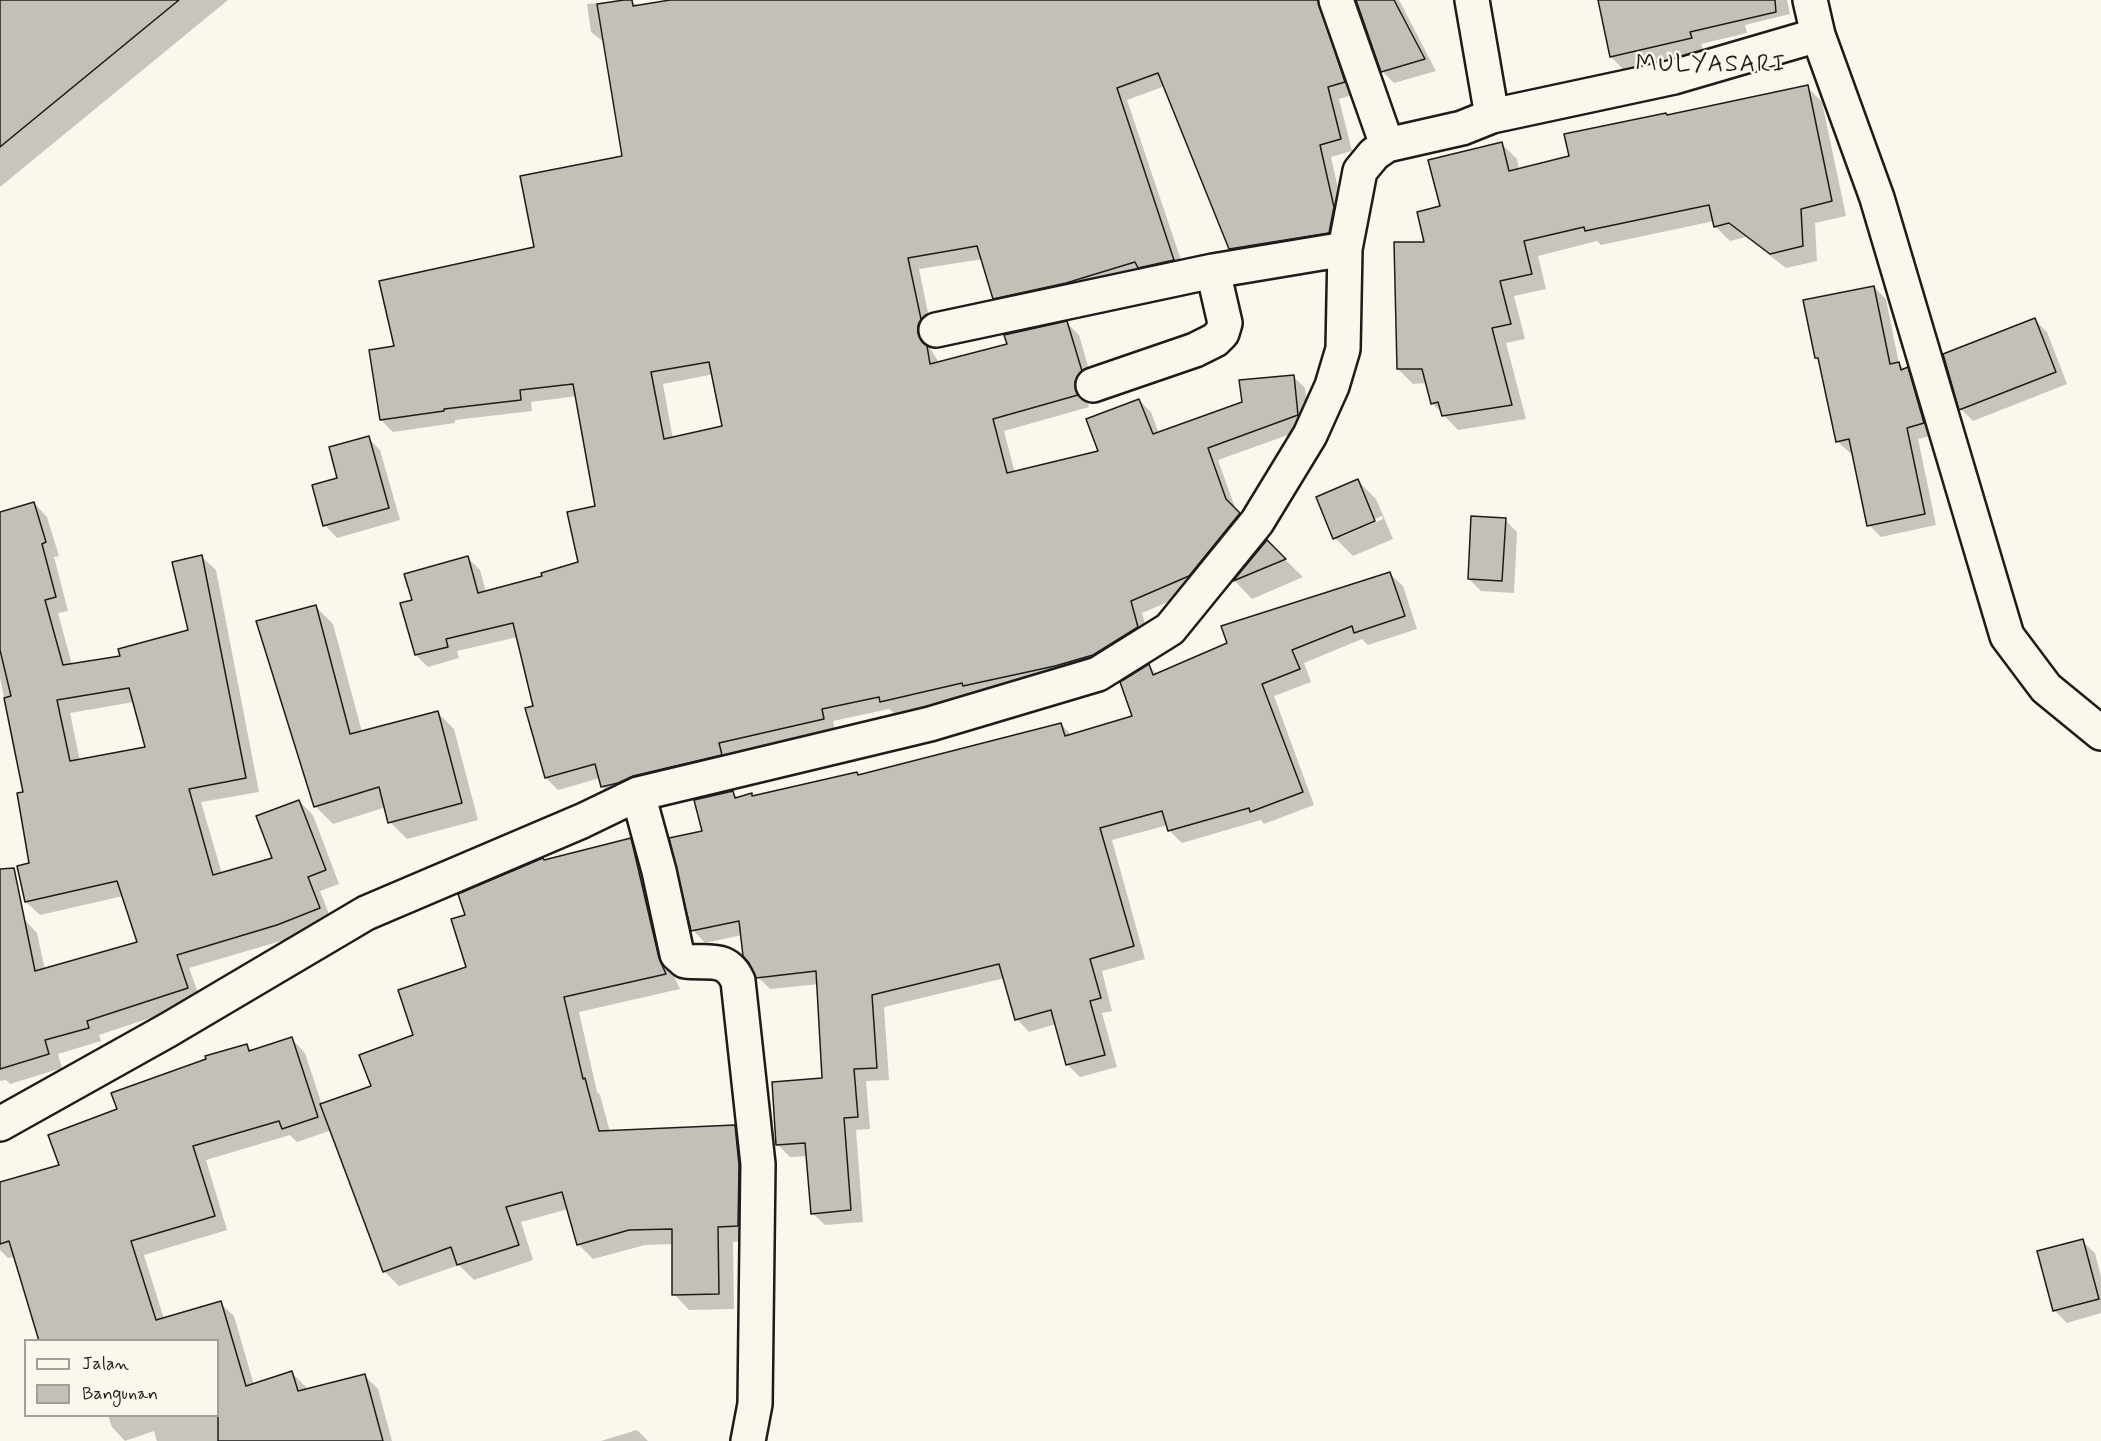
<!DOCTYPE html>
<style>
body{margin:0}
#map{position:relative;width:2101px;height:1441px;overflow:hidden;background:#fbf7ec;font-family:Mynerve,sans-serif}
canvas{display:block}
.legend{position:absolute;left:24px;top:1339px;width:195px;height:78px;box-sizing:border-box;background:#fbf7ec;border:2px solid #a29f99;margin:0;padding:8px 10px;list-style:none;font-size:18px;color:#1c1c1c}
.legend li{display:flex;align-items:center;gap:12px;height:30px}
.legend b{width:30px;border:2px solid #a29f99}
</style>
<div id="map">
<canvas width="2101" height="1441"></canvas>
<ul class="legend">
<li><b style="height:8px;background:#fbf7ec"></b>Jalan</li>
<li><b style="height:16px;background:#c3c0b8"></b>Bangunan</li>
</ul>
</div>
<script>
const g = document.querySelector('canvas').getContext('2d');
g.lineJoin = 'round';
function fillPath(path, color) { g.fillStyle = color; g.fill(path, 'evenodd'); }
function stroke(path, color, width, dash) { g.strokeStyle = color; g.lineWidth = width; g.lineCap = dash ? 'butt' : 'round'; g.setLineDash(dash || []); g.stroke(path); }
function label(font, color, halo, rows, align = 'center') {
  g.font = font + ' Mynerve,sans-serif'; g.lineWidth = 5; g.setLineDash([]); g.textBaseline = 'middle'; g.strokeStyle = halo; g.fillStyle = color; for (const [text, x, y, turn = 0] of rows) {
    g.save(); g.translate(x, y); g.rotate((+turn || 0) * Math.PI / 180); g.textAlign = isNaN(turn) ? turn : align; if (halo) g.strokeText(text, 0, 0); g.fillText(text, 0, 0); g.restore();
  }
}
const shadow = new Path2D(`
 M0,0H228L0,187Z
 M631,0L638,7L679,0H1325L1356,94L1339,99L1352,151L1331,157L1345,220L1341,244L1242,261L1230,249L1165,86L1127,100L1185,272L1006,310L994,298L983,259L919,269L932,332L929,337V346L939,363L1009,345L1067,323L1079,335L1093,383L1086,395L1089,407L1004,431L1015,473L1100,452L1139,400L1151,412L1159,434L1244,403L1293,376L1305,388L1310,427L1218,460L1237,513L1251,526L1201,588L1142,613L1149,639L1105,667L894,713L889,709L833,721L835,731L730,755L733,766L614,798L602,786L600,778L558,790L546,778L527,709L535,707L518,637L457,651L459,658L428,667L416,655L414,601L468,558L480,570L486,592L543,578L580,563L597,507L577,396L531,402L532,411L455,420V423L393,432L381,420L396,348L536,248L624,158L605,43L591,32L587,4ZM714,374L724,427L673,439L663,384Z
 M1356,0H1399L1436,71L1394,83L1382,71Z
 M1600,0H1787L1790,14L1745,25L1747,33L1701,44L1703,50L1623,69L1611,57Z
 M1807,87L1822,102L1846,216L1815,223L1817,261L1786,268L1746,237L1730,241L1715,226L1714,221L1601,245L1597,241L1538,256L1546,289L1514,296L1525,339L1506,343L1526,419L1458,430L1432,403L1427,383L1413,384L1398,369L1426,243L1442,207L1502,144L1517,159L1519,170L1571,157L1668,117Z
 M1874,287L1886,299L1899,364L1919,381L1935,435L1918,439L1936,525L1881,537L1869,525L1854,453H1850L1837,441L1820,361L1816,357Z
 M2035,320L2047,332L2067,384L1973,421L1961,409Z
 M368,438L380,450L400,520L337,538L325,525L339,479Z
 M1358,481L1376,499L1393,539L1353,556L1335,538ZM1382,516L1383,519L1341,537V534Z
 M34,503L47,517L59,556L54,557L68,611L58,613L72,665L122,657L190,632L202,557L216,570L259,792L201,802L222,874L274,859L299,801L313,815L339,884L320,891L332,922L291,938L189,968L201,1001L99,1035L101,1041L58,1054L62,1068L10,1084L6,1080L0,1081V924L24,919L37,933L45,970L139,943L123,896L40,915L26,902L30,864L24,793L0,678V513ZM134,702L147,748L80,761L70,713Z
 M1505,520L1517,532L1514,593L1481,591L1469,579Z
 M1267,542L1303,577L1252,599L1235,581Z
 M1390,574L1403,586L1417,629L1368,645L1362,639L1304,663L1311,682L1274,696L1314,805L1264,824L1261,820L1182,843L1169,830L1168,825L1112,840L1145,959L1102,971L1112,1011L1102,1013L1117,1067L1080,1077L1068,1065L1056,1024L1029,1032L1017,1019L1005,978L884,1007L889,1080L866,1081L870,1129L856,1130L863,1222L825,1225L812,1213L808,1156L790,1157L778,1145L824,1080L819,984L770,989L758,977L742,935L705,943L693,930L703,832L732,792L738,798L752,795L753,797L857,773L859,776L1061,724L1072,736L1134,717L1149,666L1158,675Z
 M315,606L333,624L362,732L437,712L454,729L478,820L407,839L390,822L386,807L333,824L316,807L258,622Z
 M630,840L645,855L673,975L680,989L579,1012L597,1092L600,1095L610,1132L734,1126L750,1142L753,1241L733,1242L734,1309L689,1310L674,1294V1244L645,1245L593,1259L578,1244L568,1209L521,1222L533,1260L474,1280L459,1265L399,1286L384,1271L332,1130L297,1142L290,1135L206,1160L227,1230L144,1255L164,1319L220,1303L234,1316L254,1385L292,1373L306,1387L307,1390L364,1375L378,1389L392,1441H157L154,1431L125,1441L112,1427L108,1416H218V1340H59L15,1257L8,1258L0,1250V1183L61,1166L119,1110L247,1046L253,1052L292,1039L305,1053L322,1105L373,1087L468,968L467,916L545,862Z
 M2082,1241L2095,1253L2101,1277V1313L2067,1323L2055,1311L2039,1252Z
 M637,1430L648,1441H601Z`);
const building = new Path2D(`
 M0,0H179L0,147Z
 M624,0H632L633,6L670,0H1318L1345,82L1328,87L1341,139L1320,145L1334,207L1329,233L1229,249L1158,73L1117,88L1174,260L1138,268L1135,262L1066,283L993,299L977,246L908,258L921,319L918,325V333L922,342L927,346L930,364L1007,344L1004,335L1067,321L1082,371L1075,382L1078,395L993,419L1007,473L1098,451L1086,419L1139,399L1153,434L1242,402L1239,380L1294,375L1298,415L1208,448L1226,499L1240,513L1189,576L1131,601L1138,627L1093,655L1055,666L963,686L962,683L880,702L879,697L822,709L824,719L719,743L722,755L633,776L618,783L601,787L595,764L545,778L525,708L533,706L513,623L446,639L448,647L415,655L400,603L412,600L404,574L468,556L478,593L542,576L541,573L578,562L567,512L595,506L573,384L520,390L521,400L444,409V411L380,420L369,350L394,346L379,281L534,247L520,176L622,156L597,4ZM709,362L722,426L664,439L651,372Z
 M1356,0H1394L1425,59L1381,72Z
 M1598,0H1775L1776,12L1690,32L1692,38L1610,57Z
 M1808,85L1832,201L1801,209L1803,246L1770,254L1729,223L1714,227L1709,205L1585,231L1584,227L1524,241L1532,274L1500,281L1511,324L1492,328L1512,405L1442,416L1438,402L1431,404L1422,369H1397L1394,242H1424L1417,212L1440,206L1428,160L1502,142L1509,171L1569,156L1564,134L1666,113L1667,115Z
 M1874,286L1890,364L1899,362L1901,370L1908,367L1924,423L1907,428L1925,514L1867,526L1849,439L1836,442L1818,358H1815L1803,300Z
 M2035,318L2056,372L1959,410L1943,354Z
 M369,436L389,508L323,526L312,485L337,478L329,447Z
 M1358,479L1375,521L1333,539L1316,497Z
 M34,502L46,542L42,544L56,597L45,600L63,665L120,656L118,649L188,630L172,562L202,555L246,778L189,789L213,875L272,858L256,816L299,800L326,870L308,877L320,908L277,925L177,955L188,988L87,1021L89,1028L45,1040L49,1054L0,1069V869L14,868L35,971L137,942L117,881L25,902L17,866L29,863L17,793L23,792L4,698L11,696L0,650V512ZM129,688L145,747L70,761L57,700Z
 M1471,516L1506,518L1502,581L1468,579Z
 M1267,540L1286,559L1233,581Z
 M1390,572L1405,616L1354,633L1352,626L1292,650L1300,669L1262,684L1303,792L1250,812L1249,808L1168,831L1162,811L1100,828L1134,946L1090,959L1101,998L1090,1001L1105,1055L1066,1065L1051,1010L1015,1020L999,964L872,995L877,1068L854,1069L858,1117L844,1118L851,1210L811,1214L805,1143L776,1145L772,1082L822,1078L816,971L756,978L749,963L743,956L739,921L691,931L669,838L702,831L694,800L733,791L735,798L752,793V796L857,772L858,775L1061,723L1065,736L1132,716L1120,682L1149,664L1153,675L1227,643L1221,626Z
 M316,605L350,734L438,711L462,803L388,823L379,787L314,807L256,621Z
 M631,838L659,958L666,974L564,997L583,1079L585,1078L599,1131L735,1125L739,1165L738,1226L718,1227L719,1294L672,1295V1229L629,1230L577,1245L562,1192L506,1207L519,1245L457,1265L451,1247L383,1272L320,1104L371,1086L359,1055L413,1035L398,990L466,967L451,919L465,915L458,894L543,858L544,860Z
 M292,1037L318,1117L282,1129L279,1121L193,1146L215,1216L131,1241L156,1320L221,1301L246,1386L292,1371L298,1391L365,1374L383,1441H218V1341H39L9,1241L0,1244V1182L59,1165L48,1135L117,1109L111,1093L206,1059L205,1056L247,1044L249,1051Z
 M2083,1239L2099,1299L2053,1311L2037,1251Z`);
const minor = new Path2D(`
 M1336,0L1387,145
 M1472,0L1492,116
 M1810,0L1818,35L1877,198L2007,636L2046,688L2101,733
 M936,330L1213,271L1345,249
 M1093,385L1195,350L1215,340L1222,333L1225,323L1213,271
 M638,794L659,871L677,954L685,961C709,964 726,955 738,981L758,1164L755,1404L748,1441
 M0,1124L168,1030L366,913L582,821L638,794L930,724L1098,674L1170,629L1257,522L1310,435L1332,386L1343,349L1345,249L1360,171L1374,154L1387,145L1462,128L1492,116L1674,77L1818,35`);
const quarterNames = [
 ["MULYASARI",1711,66]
];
fillPath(shadow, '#0003');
fillPath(building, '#c3c0b8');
stroke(building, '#1c1c1c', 1.5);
stroke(minor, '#1c1c1c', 38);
stroke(minor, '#fbf7ec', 33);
g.letterSpacing = '1.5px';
label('24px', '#1c1c1c', '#fbf7ec', quarterNames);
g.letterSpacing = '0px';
</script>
